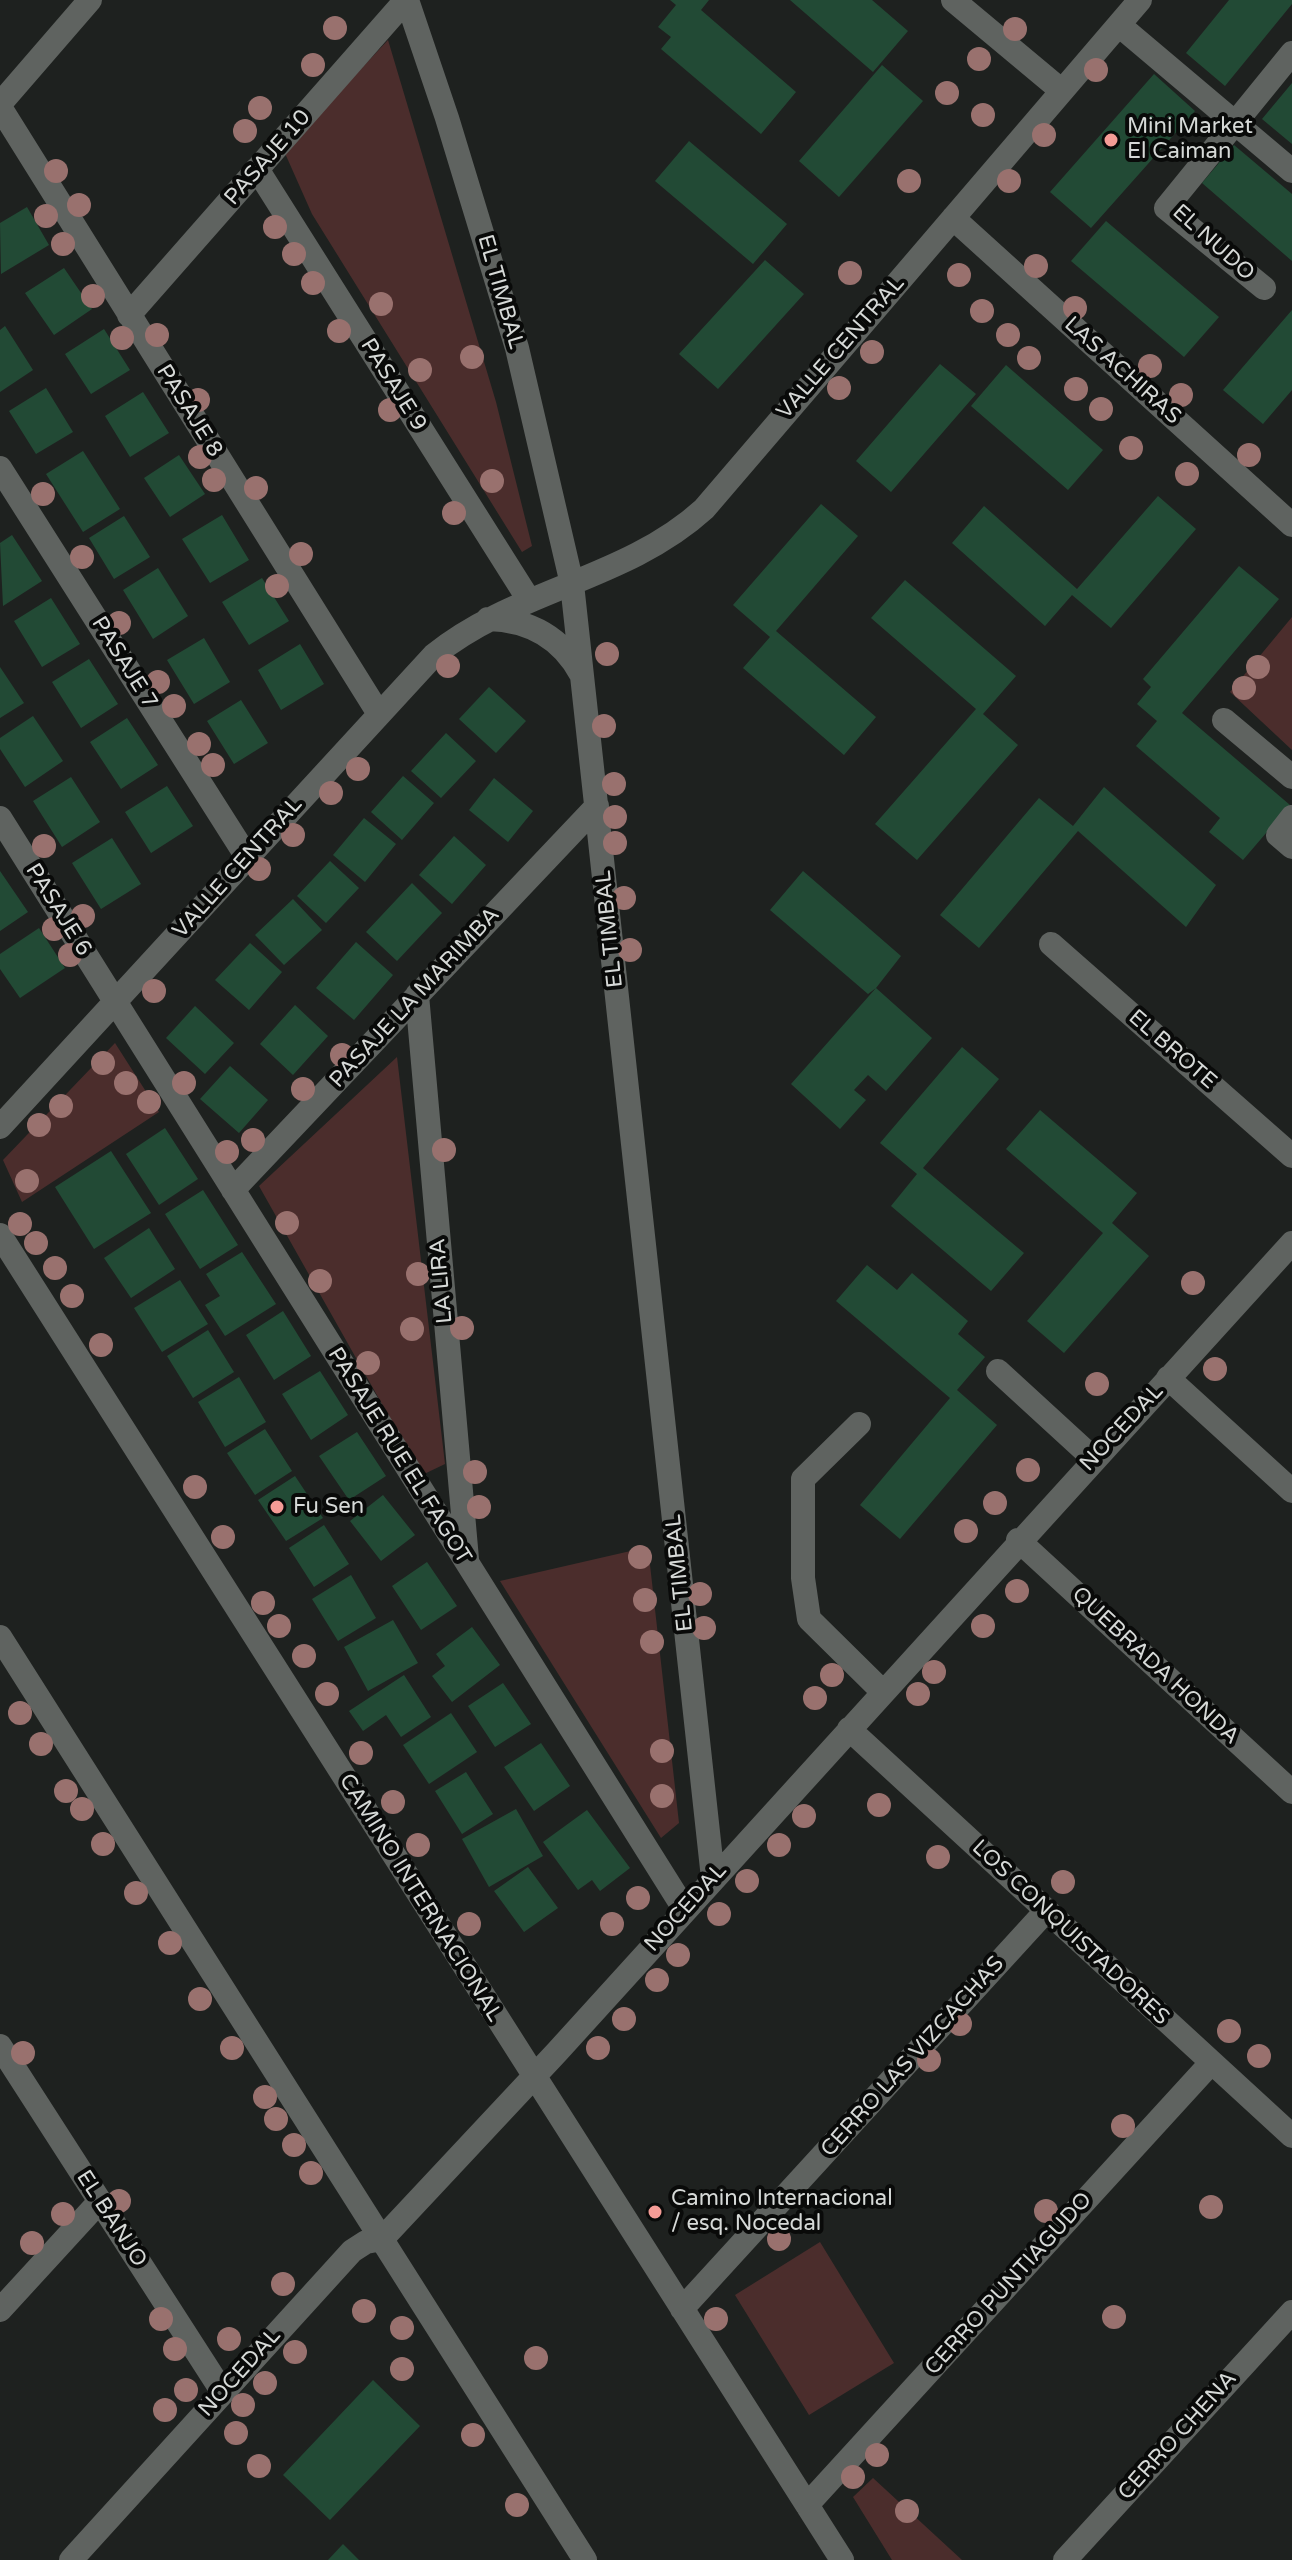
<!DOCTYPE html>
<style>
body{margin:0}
canvas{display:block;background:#1e211f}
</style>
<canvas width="1292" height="2560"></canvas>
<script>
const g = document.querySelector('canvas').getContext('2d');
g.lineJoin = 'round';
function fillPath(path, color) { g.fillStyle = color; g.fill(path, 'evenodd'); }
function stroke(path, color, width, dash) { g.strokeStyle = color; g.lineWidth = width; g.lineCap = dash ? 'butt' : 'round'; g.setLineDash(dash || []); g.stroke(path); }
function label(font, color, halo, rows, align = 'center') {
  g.font = font + ' "Varela Round",sans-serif'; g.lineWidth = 8; g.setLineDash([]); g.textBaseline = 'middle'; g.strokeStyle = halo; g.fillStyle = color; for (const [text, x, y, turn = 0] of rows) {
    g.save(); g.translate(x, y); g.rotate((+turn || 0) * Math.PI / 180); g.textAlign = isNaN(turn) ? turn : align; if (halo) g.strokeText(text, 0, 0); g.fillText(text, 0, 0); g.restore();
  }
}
const green = new Path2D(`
 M388,40L496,402L532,546L522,552L312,214L284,151Z
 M1292,617V750L1230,692Z
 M115,1043L159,1112L22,1202L3,1160Z
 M397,1057L445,1464L422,1475L259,1186Z
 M648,1547L679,1823L661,1838L500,1581Z
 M820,2242L894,2363L809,2415L735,2295Z
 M873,2478L962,2560H892L853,2497Z`);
const building = new Path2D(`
 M670,0H709L701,10L796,92L761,134L661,49L671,37L658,27L676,5Z
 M790,0H872L908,31L873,72Z
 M1229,0H1292V4L1225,86L1186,53Z
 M882,65L923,101L839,197L799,161Z
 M1154,74L1195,111L1091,228L1050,192Z
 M1292,83V144L1262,119Z
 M689,141L787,224L753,264L655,181Z
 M1234,145L1292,194V261L1202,183Z
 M27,207L49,245L1,274L0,223Z
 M1106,221L1219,317L1184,357L1071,261Z
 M765,260L804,294L718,389L679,354Z
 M64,268L92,309L54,335L25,293Z
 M1292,310V390L1263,424L1223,390Z
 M5,326L33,370L0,392V330Z
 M104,329L130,370L91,394L65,354Z
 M940,364L976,394L891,492L856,461Z
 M1006,365L1103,450L1068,490L971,406Z
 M46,388L73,432L36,454L9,411Z
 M143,392L169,433L130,457L105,416Z
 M83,451L120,509L83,532L46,474Z
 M179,455L205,494L170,517L144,478Z
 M1158,496L1196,529L1111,628L1072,595L1045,626L952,543L984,506L1077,589Z
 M821,504L858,536L776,631L876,717L844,755L743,668L770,637L733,605Z
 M222,515L249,560L210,583L182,539Z
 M124,516L150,557L114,579L89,538Z
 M12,535L42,581L3,606L0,543Z
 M1239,566L1279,599L1182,713L1290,805L1243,860L1209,832L1220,818L1136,746L1157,721L1137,704L1151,687L1143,679Z
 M158,568L188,616L153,639L123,590Z
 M262,578L289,621L249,645L222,602Z
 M905,580L1016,676L983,714L1018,745L917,860L875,824L976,709L871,618Z
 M51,598L80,644L42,667L14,621Z
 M204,638L230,682L194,704L167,660Z
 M300,644L324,684L281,710L258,670Z
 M89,659L118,704L81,728L52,682Z
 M0,667L24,703L0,718Z
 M489,687L526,721L496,753L459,719Z
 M241,700L268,743L234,764L207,721Z
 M33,716L63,761L25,787L0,749V738Z
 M127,718L158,765L121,789L90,742Z
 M446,733L476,761L441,798L411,771Z
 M403,776L434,803L402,840L371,812Z
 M71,777L100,822L62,847L33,801Z
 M494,778L533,811L508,842L469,810Z
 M167,786L193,826L151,853L125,812Z
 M1104,787L1216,885L1186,927L1078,831L979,948L940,915L1039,798L1073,826Z
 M364,818L396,844L365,882L333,855Z
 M454,836L486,865L452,904L419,875Z
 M112,838L141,884L101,909L72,863Z
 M330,861L359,888L326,923L297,896Z
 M0,871L28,912L0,931Z
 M803,871L901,956L876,988L932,1038L886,1091L868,1075L854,1090L866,1100L840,1129L791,1084L876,988L868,994L770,910Z
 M412,883L442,913L397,961L366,932Z
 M293,899L322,930L284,965L255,935Z
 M39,928L65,968L20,998L0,969V954Z
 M356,942L393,975L354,1020L316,988Z
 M250,943L282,972L249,1010L215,980Z
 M295,1005L328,1036L293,1075L260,1044Z
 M195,1006L234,1043L205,1074L166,1038Z
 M962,1047L999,1079L923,1168L1024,1253L991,1291L891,1206L917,1174L880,1143Z
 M230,1066L268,1100L239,1133L200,1099Z
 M1040,1110L1137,1193L1112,1223L1149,1256L1064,1353L1027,1321L1103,1233L1006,1149Z
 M165,1128L198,1179L159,1205L126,1154Z
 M111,1151L151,1213L94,1249L55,1187Z
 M203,1190L238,1245L200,1269L165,1214Z
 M149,1228L175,1269L131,1298L104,1258Z
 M242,1252L276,1304L225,1336L205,1305L220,1296L206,1274Z
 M867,1265L897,1290L912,1273L968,1321L958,1334L985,1357L957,1390L997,1425L900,1539L860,1505L950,1398L836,1301Z
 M180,1280L208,1324L162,1352L134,1308Z
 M283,1311L311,1356L274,1380L246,1335Z
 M208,1330L234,1372L193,1398L167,1356Z
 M320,1371L348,1415L311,1440L282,1394Z
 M239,1377L266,1422L225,1447L198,1402Z
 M265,1429L292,1471L255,1495L227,1453Z
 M357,1432L386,1476L349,1500L319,1456Z
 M295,1476L323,1518L286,1541L258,1500Z
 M383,1495L415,1535L381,1561L350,1521Z
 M324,1525L349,1564L314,1587L289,1548Z
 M427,1562L457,1606L421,1630L392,1586Z
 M351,1575L376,1618L338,1641L312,1599Z
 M393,1620L418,1663L368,1691L344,1647Z
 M472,1627L500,1665L452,1702L432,1676L445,1666L436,1654Z
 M404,1675L431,1717L401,1737L386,1715L363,1731L349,1711Z
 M503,1683L531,1724L495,1747L468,1706Z
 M451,1713L477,1752L429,1784L403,1745Z
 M541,1743L570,1786L534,1811L504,1767Z
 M466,1772L493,1814L462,1834L435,1791Z
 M516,1809L543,1856L489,1887L462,1839Z
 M587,1810L630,1868L600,1891L592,1880L578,1890L543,1842Z
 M528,1867L558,1908L524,1932L494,1891Z
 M373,2380L420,2426L330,2520L283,2475Z
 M343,2544L359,2560H328Z`);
const minor = new Path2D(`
 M407,0L447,118L517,348L572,584L713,1878
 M953,0L1062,91
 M1119,25L1292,171
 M0,104L90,0
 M0,107L379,714
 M257,169L529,600
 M953,218L1292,525
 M1264,288L1166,208L1292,53
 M129,315L406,0
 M0,468L247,857
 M488,619C529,620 561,637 581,674
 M1224,720L1292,777
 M1292,817L1278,835L1292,847
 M0,818L685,1910
 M1051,944L1292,1156
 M417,995L467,1559
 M0,1127L434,655C516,589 626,580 704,509L1140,0
 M233,1190L597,806
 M0,1235L842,2560
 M998,1371L1094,1459
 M1168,1378L1292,1491
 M859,1424L803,1479V1578L809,1619L882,1691
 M1018,1540L1292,1792
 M0,1637L585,2560
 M849,1729L1292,2136
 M0,2046L222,2391
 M682,2309L1046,1911
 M0,2310L100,2201
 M807,2505L1211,2063
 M71,2560L352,2251L366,2242L382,2239L557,2052L1292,1243
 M1065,2560L1292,2312`);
const trees = [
 [335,28],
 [1015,29],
 [979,59],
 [313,65],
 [1096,70],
 [947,93],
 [260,108],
 [983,115],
 [245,131],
 [1044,135],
 [56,171],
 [909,181],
 [1009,181],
 [79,205],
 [46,216],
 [275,227],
 [63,244],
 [294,254],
 [1036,266],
 [850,273],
 [959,275],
 [313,283],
 [93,296],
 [381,304],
 [1075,308],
 [982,311],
 [339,331],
 [157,335],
 [1008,335],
 [122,338],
 [872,352],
 [472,357],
 [1029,358],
 [1150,366],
 [420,370],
 [839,388],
 [1076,389],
 [1181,395],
 [198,400],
 [1101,409],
 [390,410],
 [1131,448],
 [1249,455],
 [200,457],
 [1187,474],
 [214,480],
 [492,481],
 [256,488],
 [43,494],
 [454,513],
 [301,554],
 [82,557],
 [277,586],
 [119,623],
 [607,654],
 [448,666],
 [1258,667],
 [158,682],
 [1244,688],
 [174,706],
 [604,726],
 [199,744],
 [213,765],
 [358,769],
 [614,784],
 [331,793],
 [615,817],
 [293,835],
 [615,843],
 [44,846],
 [259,869],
 [624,898],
 [83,916],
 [54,929],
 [630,950],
 [70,955],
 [154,991],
 [342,1055],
 [103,1063],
 [126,1083],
 [184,1083],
 [303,1089],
 [149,1102],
 [61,1106],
 [39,1125],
 [253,1140],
 [444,1150],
 [227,1152],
 [27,1181],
 [287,1223],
 [20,1224],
 [36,1243],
 [55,1268],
 [418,1274],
 [320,1281],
 [1193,1283],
 [72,1296],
 [462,1328],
 [412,1329],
 [101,1345],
 [368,1363],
 [1215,1369],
 [1097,1384],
 [1028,1470],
 [475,1472],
 [195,1487],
 [995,1503],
 [479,1507],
 [966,1531],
 [223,1537],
 [640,1557],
 [1017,1591],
 [700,1594],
 [645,1600],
 [263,1603],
 [279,1626],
 [983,1626],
 [704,1628],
 [652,1642],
 [304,1656],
 [934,1672],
 [832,1675],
 [327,1694],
 [918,1694],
 [815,1698],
 [20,1713],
 [41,1744],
 [662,1751],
 [361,1753],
 [66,1791],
 [662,1796],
 [393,1802],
 [879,1805],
 [82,1809],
 [804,1816],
 [103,1844],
 [418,1845],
 [779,1845],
 [938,1857],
 [747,1881],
 [1063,1882],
 [136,1893],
 [638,1898],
 [719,1914],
 [469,1924],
 [612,1924],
 [170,1943],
 [678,1955],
 [657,1980],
 [200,1999],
 [624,2019],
 [960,2024],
 [1229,2031],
 [232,2048],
 [598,2048],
 [23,2053],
 [1259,2056],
 [929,2060],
 [265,2097],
 [276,2119],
 [1123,2126],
 [294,2145],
 [311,2173],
 [119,2201],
 [1211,2207],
 [1046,2211],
 [63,2214],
 [779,2239],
 [32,2243],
 [283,2284],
 [364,2311],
 [1114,2317],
 [161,2319],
 [716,2319],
 [402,2328],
 [229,2339],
 [175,2349],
 [295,2352],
 [536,2358],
 [402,2369],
 [265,2383],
 [186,2390],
 [243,2405],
 [165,2410],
 [236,2433],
 [473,2435],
 [877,2455],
 [259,2466],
 [853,2477],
 [517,2505],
 [907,2511]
];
const markers = [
 [1111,140,8,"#f59c96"],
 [277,1507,8,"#f59c96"],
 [655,2212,8,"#f59c96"]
];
const poiNames = [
 ["Mini Market",1127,127],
 ["El Caiman",1127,152],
 ["Fu Sen",293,1507],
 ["Camino Internacional",671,2199],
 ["/ esq. Nocedal",671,2224]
];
const streetNames = [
 ["PASAJE 10",268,158,-49],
 ["EL NUDO",1213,243,42],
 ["EL TIMBAL",500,292,74],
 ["VALLE CENTRAL",841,348,-49],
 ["LAS ACHIRAS",1122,371,42],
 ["PASAJE 9",393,385,58],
 ["PASAJE 8",189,411,58],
 ["PASAJE 7",124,663,58],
 ["VALLE CENTRAL",238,868,-48],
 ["PASAJE 6",58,910,58],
 ["EL TIMBAL",610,929,-96],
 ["PASAJE LA MARIMBA",415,998,-47],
 ["EL BROTE",1172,1050,41],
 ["LA LIRA",442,1281,-95],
 ["NOCEDAL",1122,1428,-47],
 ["PASAJE RUE EL FAGOT",399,1456,58],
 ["EL TIMBAL",680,1573,-96],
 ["QUEBRADA HONDA",1155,1666,43],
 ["CAMINO INTERNACIONAL",420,1898,58],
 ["NOCEDAL",686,1908,-48],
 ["LOS CONQUISTADORES",1070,1933,43],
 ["CERRO LAS VIZCACHAS",913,2057,-48],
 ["EL BANJO",111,2219,57],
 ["CERRO PUNTIAGUDO",1009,2284,-48],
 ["NOCEDAL",240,2373,-48],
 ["CERRO CHENA",1178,2436,-48]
];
fillPath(green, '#4b2d2c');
fillPath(building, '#224a35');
stroke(minor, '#5f6360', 24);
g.fillStyle = '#99716e';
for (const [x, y] of trees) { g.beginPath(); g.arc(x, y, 12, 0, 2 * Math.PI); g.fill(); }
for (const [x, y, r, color] of markers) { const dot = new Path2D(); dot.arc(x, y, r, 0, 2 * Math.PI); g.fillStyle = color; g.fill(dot); stroke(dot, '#090a09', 3); }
label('22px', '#d6d9d7', '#090a09', poiNames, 'left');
label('22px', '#d6d9d7', '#090a09', streetNames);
</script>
